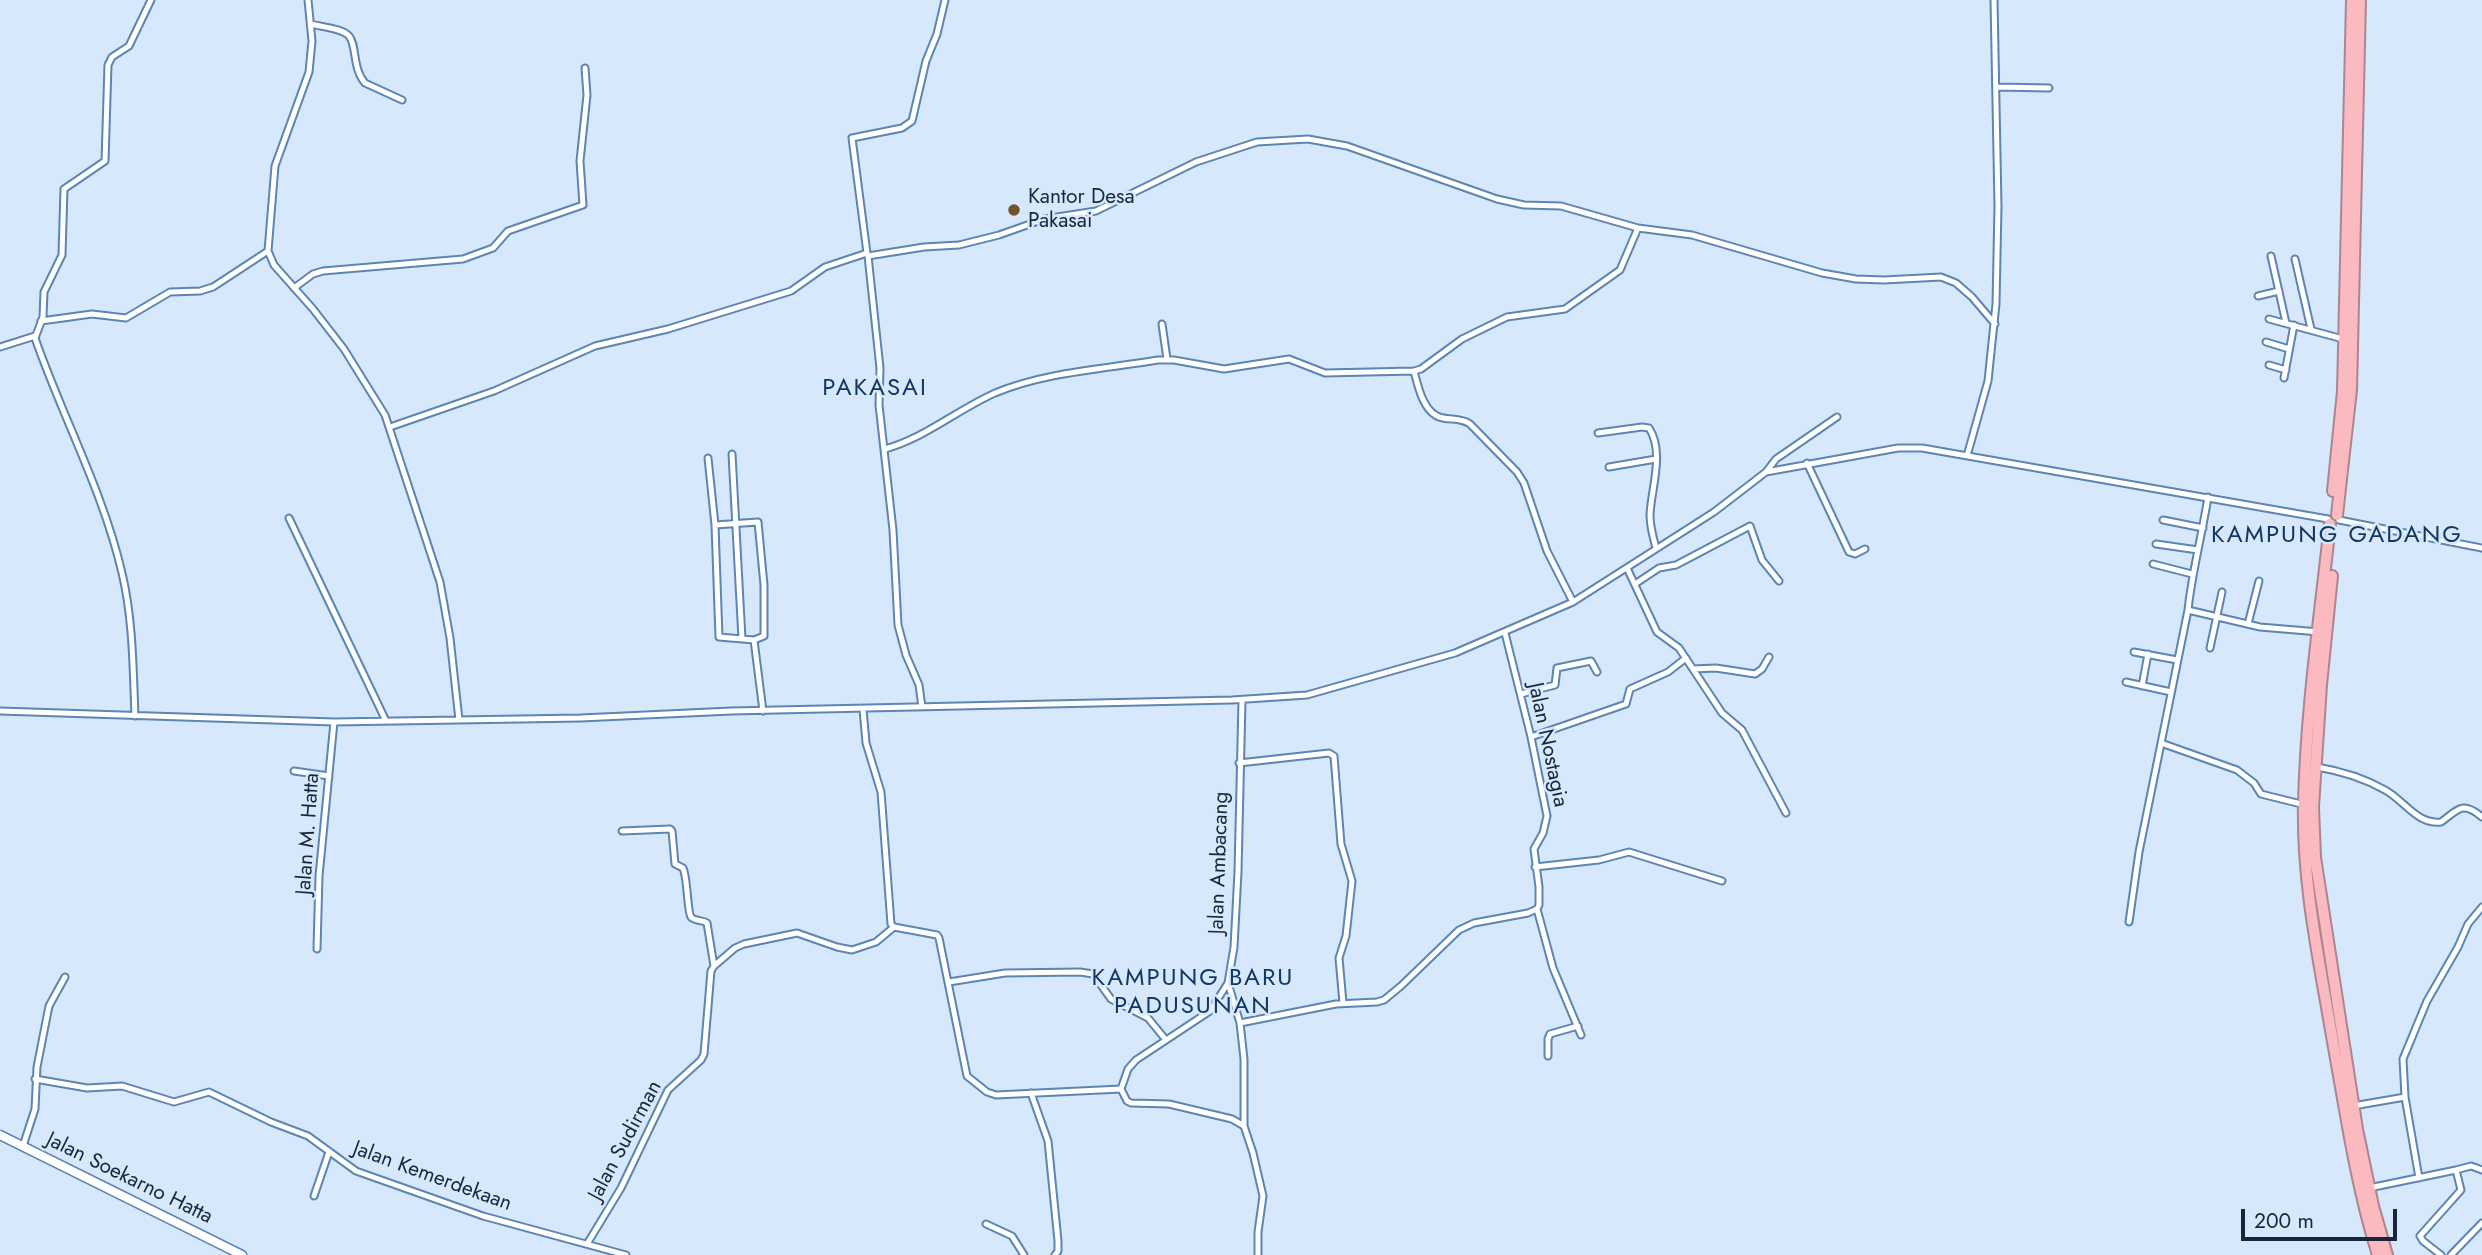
<!DOCTYPE html>
<style>
body{margin:0}
#map{position:relative;width:2482px;height:1255px;overflow:hidden;background:#d7e8fd;font-family:Jost,sans-serif}
canvas{display:block}
.scale{position:absolute;left:2241px;top:1209px;width:156px;height:32px;box-sizing:border-box;border:4px solid #16273a;border-top:0;padding-left:9px;font-size:21px;line-height:24px;white-space:nowrap;color:#16273a;-webkit-text-stroke:5px #d7e8fd;paint-order:stroke}
</style>
<div id="map">
<canvas width="2482" height="1255"></canvas>
<div class="scale">200 m</div>
</div>
<script>
const g = document.querySelector('canvas').getContext('2d');
g.lineJoin = 'round';
function stroke(path, color, width, dash) { g.strokeStyle = color; g.lineWidth = width; g.lineCap = dash ? 'butt' : 'round'; g.setLineDash(dash || []); g.stroke(path); }
function label(font, color, halo, rows, align = 'center') {
  g.font = font + ' Jost,sans-serif'; g.lineWidth = 5; g.setLineDash([]); g.textBaseline = 'middle'; g.strokeStyle = halo; g.fillStyle = color; for (const [text, x, y, turn = 0] of rows) {
    g.save(); g.translate(x, y); g.rotate((+turn || 0) * Math.PI / 180); g.textAlign = isNaN(turn) ? turn : align; if (halo) g.strokeText(text, 0, 0); g.fillText(text, 0, 0); g.restore();
  }
}
const street = new Path2D(`
 M308,0L312,41L309,72L275,166L268,251L274,265L313,309L344,349L385,415L440,582L450,638L459,720
 M311,24C321,27 342,28 349,36C357,45 352,68 365,83L402,100
 M1996,87L2049,88
 M867,253L852,138L902,128L912,121L926,61L937,34L945,0
 M2271,256L2286,323
 M2295,259L2311,329
 M294,288L313,274L323,271L463,259L493,248L508,231L583,205L580,161L587,95L585,68
 M2258,296L2279,291
 M2269,319L2343,339
 M41,321L92,314L126,318L170,292L200,291L213,287L268,251
 M1162,324L1167,359
 M2266,342L2289,349
 M0,347L35,336
 M2269,365L2286,370
 M1414,371C1418,387 1424,415 1443,418C1453,420 1461,418 1470,424L1517,472L1524,483L1547,551L1573,602
 M2284,378L2294,325
 M390,427L494,391L595,346L668,329L791,291L825,267L867,253
 M1598,433L1642,427L1649,428C1665,452 1651,489 1650,515C1650,527 1653,537 1656,548
 M885,449C925,438 957,410 995,393C1045,372 1104,369 1158,360H1174L1224,369L1289,359L1325,373L1414,371L1421,369L1462,339L1507,317L1565,309L1620,270L1638,228
 M732,454L742,639
 M1967,456L1988,381L1996,304L1998,206L1994,0
 M708,458L715,525
 M1807,463L1849,552L1855,554L1865,549
 M1609,467L1656,459
 M1766,472L1776,459L1837,417
 M289,518L386,721
 M2163,520L2203,528
 M2339,520L2482,548
 M758,522L764,585V636L754,640L719,637L715,525Z
 M2156,544L2198,550
 M2153,564L2192,574
 M1627,568L1657,632L1679,648L1722,713L1742,730L1786,813
 M1635,584L1659,568L1676,565L1750,526L1762,560L1779,581
 M2188,610L2260,627L2319,632
 M2248,624L2259,581
 M754,640L763,711
 M2210,648L2222,592
 M2134,652L2177,660
 M1693,669L1716,668L1755,674L1762,669L1769,657
 M2126,682L2171,692
 M2142,686L2148,654
 M1521,694L1555,685L1557,668L1591,661L1597,672
 M1242,700L1238,872L1234,947L1228,983L1210,1011L1136,1060L1128,1069L1121,1089L1127,1101L1131,1103L1169,1104L1232,1119L1244,1126L1253,1153L1263,1196L1258,1232V1255
 M922,707L919,685L906,655L898,625L893,530L879,405L880,368L868,256L924,247L959,245L999,235L1044,219L1096,211L1196,162L1257,142L1308,139L1347,146L1497,199L1524,205L1561,206L1638,228L1692,235L1822,273L1856,279L1884,280L1941,277L1956,283L1972,297L1995,324
 M863,709L866,743L881,792L891,924L894,927L937,935L939,938L967,1076L987,1092L996,1095L1121,1089
 M0,711L334,722L581,718L731,711L1232,700L1307,695L1455,653L1573,602L1714,512L1766,472L1898,448H1922L2328,519
 M135,716C133,668 133,619 122,573C103,491 62,416 35,338L43,317L44,292L62,255L64,189L105,161L108,65L112,57L129,46L151,0
 M1531,737L1626,704L1630,689L1668,672L1686,658
 M2161,743L2237,770L2254,783L2261,794L2305,805
 M1239,763L1329,753L1334,756L1341,844L1352,881L1346,936L1339,958L1343,1003
 M2317,767C2341,771 2364,778 2385,790C2404,800 2417,825 2441,822C2458,810 2462,800 2482,817
 M294,771L329,776
 M622,831L670,829L672,831L675,864L683,868C688,880 687,911 691,917C694,921 703,920 707,923L714,966
 M1535,867L1599,860L1629,852L1722,881
 M1537,909L1553,968L1581,1035
 M2129,922L2139,852L2188,610C2192,572 2202,535 2208,497
 M317,949L319,876L334,722
 M949,982L1005,973L1080,972L1093,974L1111,999L1148,1018L1166,1040
 M1228,983L1240,1023L1336,1004L1377,1002L1384,1000L1401,986L1459,930L1474,923L1528,913L1537,909L1539,905V887L1534,849L1543,833L1547,816L1531,737L1505,633
 M1240,1023L1244,1059V1126
 M1548,1056V1039L1550,1034L1578,1026
 M35,1079L87,1088L122,1086L174,1102L209,1092L271,1122L308,1136L356,1171L483,1216L626,1255
 M1031,1093L1048,1141L1058,1241V1251L1055,1255
 M2353,1106L2405,1097
 M23,1146L35,1109L37,1067L49,1006L65,977
 M2456,1170L2471,1166L2482,1170
 M2419,1178L2405,1097L2403,1059L2427,1001L2458,947L2468,924L2482,907
 M2369,1188L2456,1170L2461,1190L2420,1236L2423,1241L2441,1255
 M314,1196L329,1152
 M986,1224L1012,1236L1024,1255
 M587,1244L621,1188L668,1090L701,1060L704,1054L711,971L714,966L735,948L744,944L797,933L837,947L852,950L876,942L894,927
 M2451,1255L2482,1223`);
const secondary = new Path2D(`
 M0,1135L242,1255`);
const highway = new Path2D(`
 M2333,491L2343,391L2352,0
 M2337,515L2351,390L2360,0
 M2330,524C2320,617 2306,711 2304,804C2302,884 2320,964 2333,1042C2346,1113 2356,1185 2378,1255
 M2332,576L2321,685L2313,807L2315,857L2357,1129L2373,1206L2387,1255`);
const markers = [
 [1014,210,7,"#735429"]
];
const poiNames = [
 ["Kantor Desa",1028,198],
 ["Pakasai",1028,222]
];
const streetNames = [
 ["Jalan Nostagia",1547,745,78],
 ["Jalan M. Hatta",309,834,-86],
 ["Jalan Ambacang",1220,863,-88],
 ["Jalan Sudirman",626,1141,-62],
 ["Jalan Kemerdekaan",432,1177,20],
 ["Jalan Soekarno Hatta",129,1179,26]
];
const quarterNames = [
 ["PAKASAI",875,389],
 ["KAMPUNG GADANG",2337,536],
 ["KAMPUNG BARU",1193,979],
 ["PADUSUNAN",1193,1007]
];
stroke(street, '#5c85b3', 9);
stroke(secondary, '#5c85b3', 11);
stroke(highway, '#ab8691', 14);
stroke(street, '#fff', 5);
stroke(secondary, '#fff', 8);
stroke(highway, '#fbb9c0', 10);
for (const [x, y, r, color] of markers) { const dot = new Path2D(); dot.arc(x, y, r, 0, 2 * Math.PI); g.fillStyle = color; g.fill(dot); stroke(dot, '#d7e8fd', 2.5); }
label('21px', '#16273a', '#d7e8fd', poiNames, 'left');
label('21px', '#16273a', '#d7e8fd', streetNames);
g.letterSpacing = '2px';
label('24px', '#103861', '#d7e8fd', quarterNames);
g.letterSpacing = '0px';
</script>
